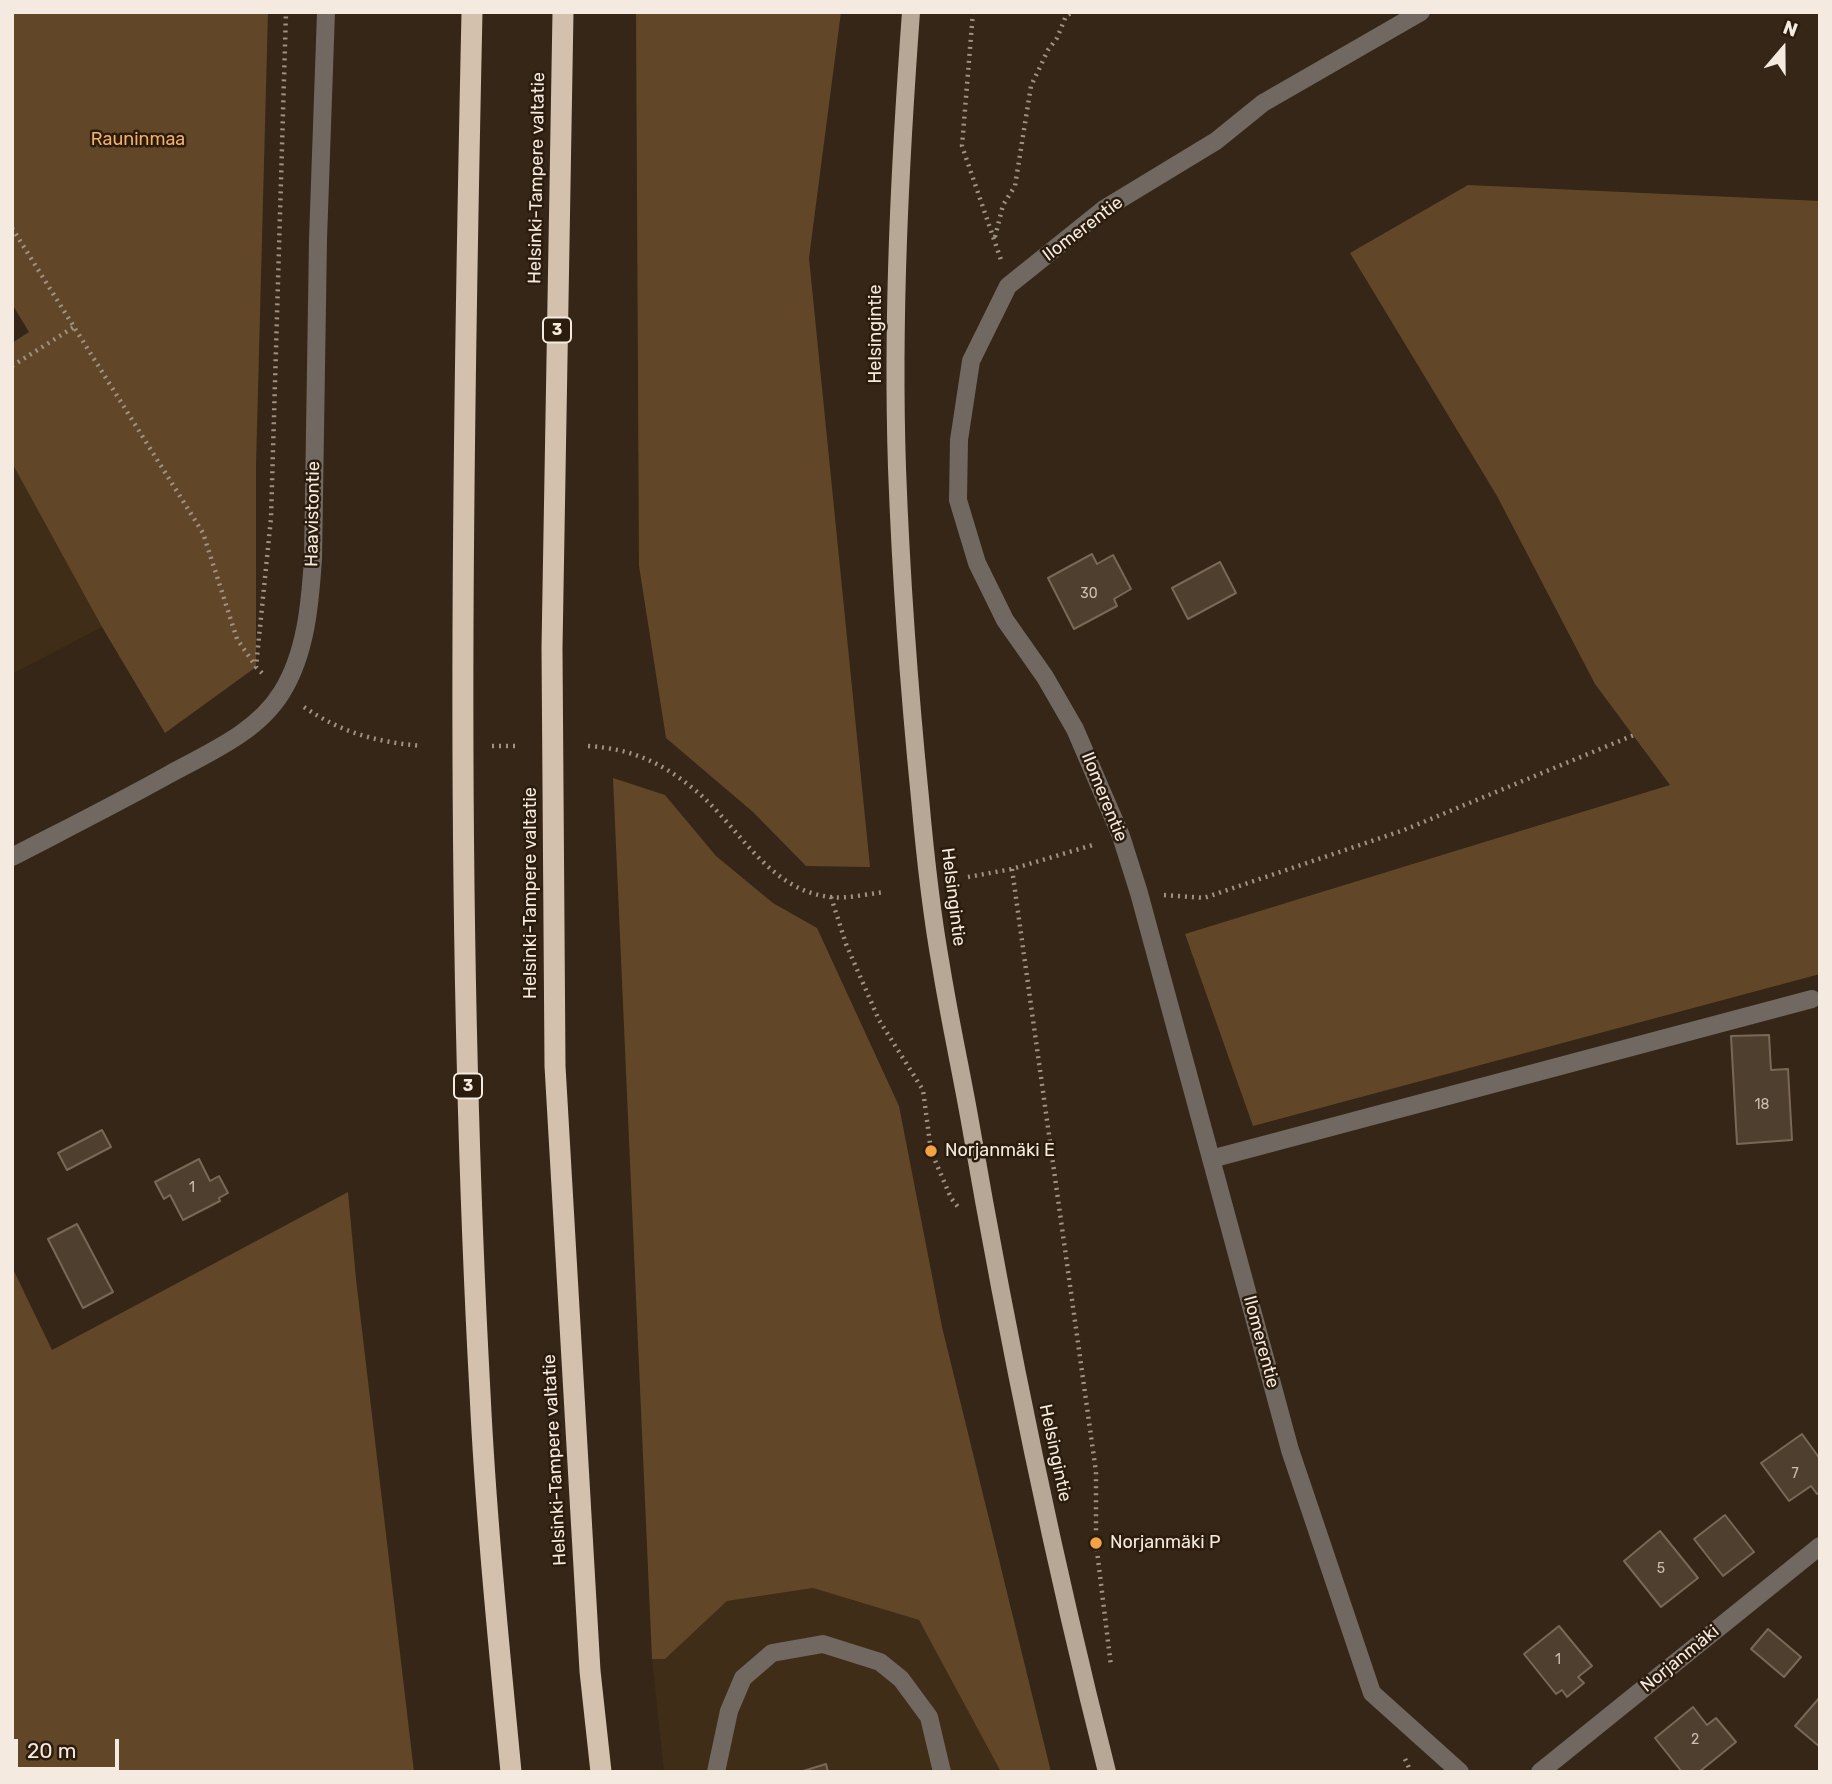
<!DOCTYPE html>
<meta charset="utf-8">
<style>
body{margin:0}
#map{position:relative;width:1832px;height:1784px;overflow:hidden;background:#352617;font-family:Rubik,sans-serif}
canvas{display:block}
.frame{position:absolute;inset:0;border:14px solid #f4eae0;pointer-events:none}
.north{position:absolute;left:1748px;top:14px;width:70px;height:70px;-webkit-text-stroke:5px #2b1c0d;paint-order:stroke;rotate:20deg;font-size:19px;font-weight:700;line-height:28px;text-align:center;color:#f4eae0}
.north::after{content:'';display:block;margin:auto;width:24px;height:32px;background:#f4eae0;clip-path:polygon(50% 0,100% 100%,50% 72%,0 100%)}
.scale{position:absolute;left:14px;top:1739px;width:105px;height:32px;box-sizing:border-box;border:4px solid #f4eae0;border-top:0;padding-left:9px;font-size:21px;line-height:24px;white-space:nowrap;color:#f4eae0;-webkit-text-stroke:5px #2b1c0d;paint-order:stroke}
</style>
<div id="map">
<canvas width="1832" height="1784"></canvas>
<div class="frame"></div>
<div class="north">N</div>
<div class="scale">20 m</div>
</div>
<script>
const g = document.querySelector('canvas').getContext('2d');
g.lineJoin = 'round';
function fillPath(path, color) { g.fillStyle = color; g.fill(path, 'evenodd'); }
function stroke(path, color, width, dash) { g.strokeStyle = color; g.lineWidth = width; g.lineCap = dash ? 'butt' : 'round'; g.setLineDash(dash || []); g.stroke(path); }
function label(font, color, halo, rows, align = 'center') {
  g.font = font + ' Rubik,sans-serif'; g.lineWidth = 5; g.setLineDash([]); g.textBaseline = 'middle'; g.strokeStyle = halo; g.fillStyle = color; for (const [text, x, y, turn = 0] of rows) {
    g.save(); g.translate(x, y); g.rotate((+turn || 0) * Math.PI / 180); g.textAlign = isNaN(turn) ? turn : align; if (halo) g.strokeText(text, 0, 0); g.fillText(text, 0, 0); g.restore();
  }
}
const built = new Path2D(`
 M12,463L102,627L12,674Z
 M813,1588L919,1620L1001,1772H664L652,1659H665L727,1601Z`);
const green = new Path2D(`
 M12,12H268L256,465V667L165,733L102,627L12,463V343L29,332L12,304Z
 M636,12H841L809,258L870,867L806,866L753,812L666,738L639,566Z
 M1468,185L1820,201V974L1253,1126L1185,934L1670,785L1595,684L1497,496L1350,253Z
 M613,778L665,795L716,856L773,903L817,928L899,1106L942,1327L1051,1772H1001L919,1620L813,1588L727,1601L665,1659H652Z
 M348,1192L356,1279L414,1772H12V1267L52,1350Z`);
const building = new Path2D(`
 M1092,554L1097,564L1113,555L1131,589L1114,599L1117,606L1074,629L1048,578Z
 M1220,562L1236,593L1188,619L1172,588Z
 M1769,1035L1771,1070L1788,1069L1792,1140L1737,1144L1731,1036Z
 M102,1130L111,1147L67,1170L58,1153Z
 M199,1159L210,1181L219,1176L228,1193L219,1198L220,1201L183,1220L170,1195L164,1199L155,1182Z
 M77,1224L113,1292L83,1308L48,1239Z
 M1802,1434L1820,1459V1492L1817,1494L1811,1486L1789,1501L1761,1463Z
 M1725,1515L1754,1552L1723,1576L1694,1539Z
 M1660,1531L1698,1578L1661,1607L1624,1561Z
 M1559,1626L1592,1666L1578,1677L1584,1683L1567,1697L1562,1690L1556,1694L1524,1654Z
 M1768,1629L1801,1657L1784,1677L1751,1649Z
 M1820,1697V1747L1795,1726Z
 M1693,1707L1707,1725L1716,1718L1736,1742L1699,1772H1682L1655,1738Z
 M826,1764L828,1772H800Z`);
const path = new Path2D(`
 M973,12L962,146L1001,260
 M12,228L203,533L237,639L255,665
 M995,237L1003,205L1015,186L1031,86L1048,50L1057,38L1066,16L1073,12
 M12,366L74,327
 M262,673L256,667L271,518L286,12
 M304,707C342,733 377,742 422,746
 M492,746H519
 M588,746C632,749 661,762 695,790C739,826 768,891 831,897C847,899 867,894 884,892
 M1012,869L1096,1472V1543L1111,1666
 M968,877L1012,869L1096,844
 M1164,895L1204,898L1404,830L1634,735
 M831,897L846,944L879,1020L923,1090L931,1151L951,1198L958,1207
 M1405,1759L1411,1772`);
const minor = new Path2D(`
 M1421,12L1263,103L1216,141L1104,209L1008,286L971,361L959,440L958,500L977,563L1005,620L1045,677L1075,729L1121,836L1139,893L1290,1450L1372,1693L1460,1772
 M12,857C64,830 116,804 168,775C208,753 257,733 282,692C306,653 310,604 313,559L318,240L326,12
 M1211,1159L1812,999
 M716,1772L729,1711L743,1678L772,1653L823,1644L880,1662L901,1679L929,1717L942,1772
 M1540,1772L1820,1546`);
const major = new Path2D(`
 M911,12C900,163 892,316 897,468C901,578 909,688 920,798C925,854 931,911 941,966C949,1016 960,1066 969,1116C1007,1336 1052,1555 1107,1772`);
const highway = new Path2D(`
 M472,12C462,472 455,933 480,1393C486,1519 499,1646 511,1772
 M563,12L552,648L555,1066L590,1671L601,1772`);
const markers = [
 [931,1151,7,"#f4a344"],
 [1096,1543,7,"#f4a344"]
];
const numberNames = [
 ["30",1089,594],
 ["18",1762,1105],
 ["1",192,1188],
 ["7",1795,1474],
 ["5",1661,1569],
 ["1",1558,1660],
 ["2",1695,1740]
];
const shields = [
 [557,330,28],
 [468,1086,28]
];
const shieldNames = [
 ["3",557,330],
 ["3",468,1086]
];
const parkNames = [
 ["Rauninmaa",138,140]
];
const streetNames = [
 ["Helsinki-Tampere valtatie",537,178,-89],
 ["Ilomerentie",1083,229,-37],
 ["Helsingintie",876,334,-90],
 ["Haavistontie",313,514,-89],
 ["Ilomerentie",1104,797,68],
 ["Helsinki-Tampere valtatie",531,893,-90],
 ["Helsingintie",953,897,83],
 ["Ilomerentie",1261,1342,75],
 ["Helsingintie",1055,1453,78],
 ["Helsinki-Tampere valtatie",555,1460,-93],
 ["Norjanmäki",1680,1659,-39]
];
const poiNames = [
 ["Norjanmäki E",945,1151],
 ["Norjanmäki P",1110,1543]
];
fillPath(built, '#402d18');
fillPath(green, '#624628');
fillPath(building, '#4f3f2f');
stroke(building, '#7a6857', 2);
stroke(path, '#9e9285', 4.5, [2, 5]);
stroke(minor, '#706861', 18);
stroke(major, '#b7a797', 18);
stroke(highway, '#d3c0ad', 21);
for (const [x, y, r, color] of markers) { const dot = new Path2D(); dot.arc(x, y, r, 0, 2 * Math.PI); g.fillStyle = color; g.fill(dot); stroke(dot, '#2b1c0d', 2.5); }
label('14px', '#cbbfb4', null, numberNames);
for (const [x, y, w] of shields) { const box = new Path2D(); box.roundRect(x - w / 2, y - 12.5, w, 25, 5); g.fillStyle = '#2b1c0d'; g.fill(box); stroke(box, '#f4eae0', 2); }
label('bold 16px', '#f4eae0', null, shieldNames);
label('18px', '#f4b066', '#2b1c0d', parkNames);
label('18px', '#f4eae0', '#2b1c0d', streetNames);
label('18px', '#f4eae0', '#2b1c0d', poiNames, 'left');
</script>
